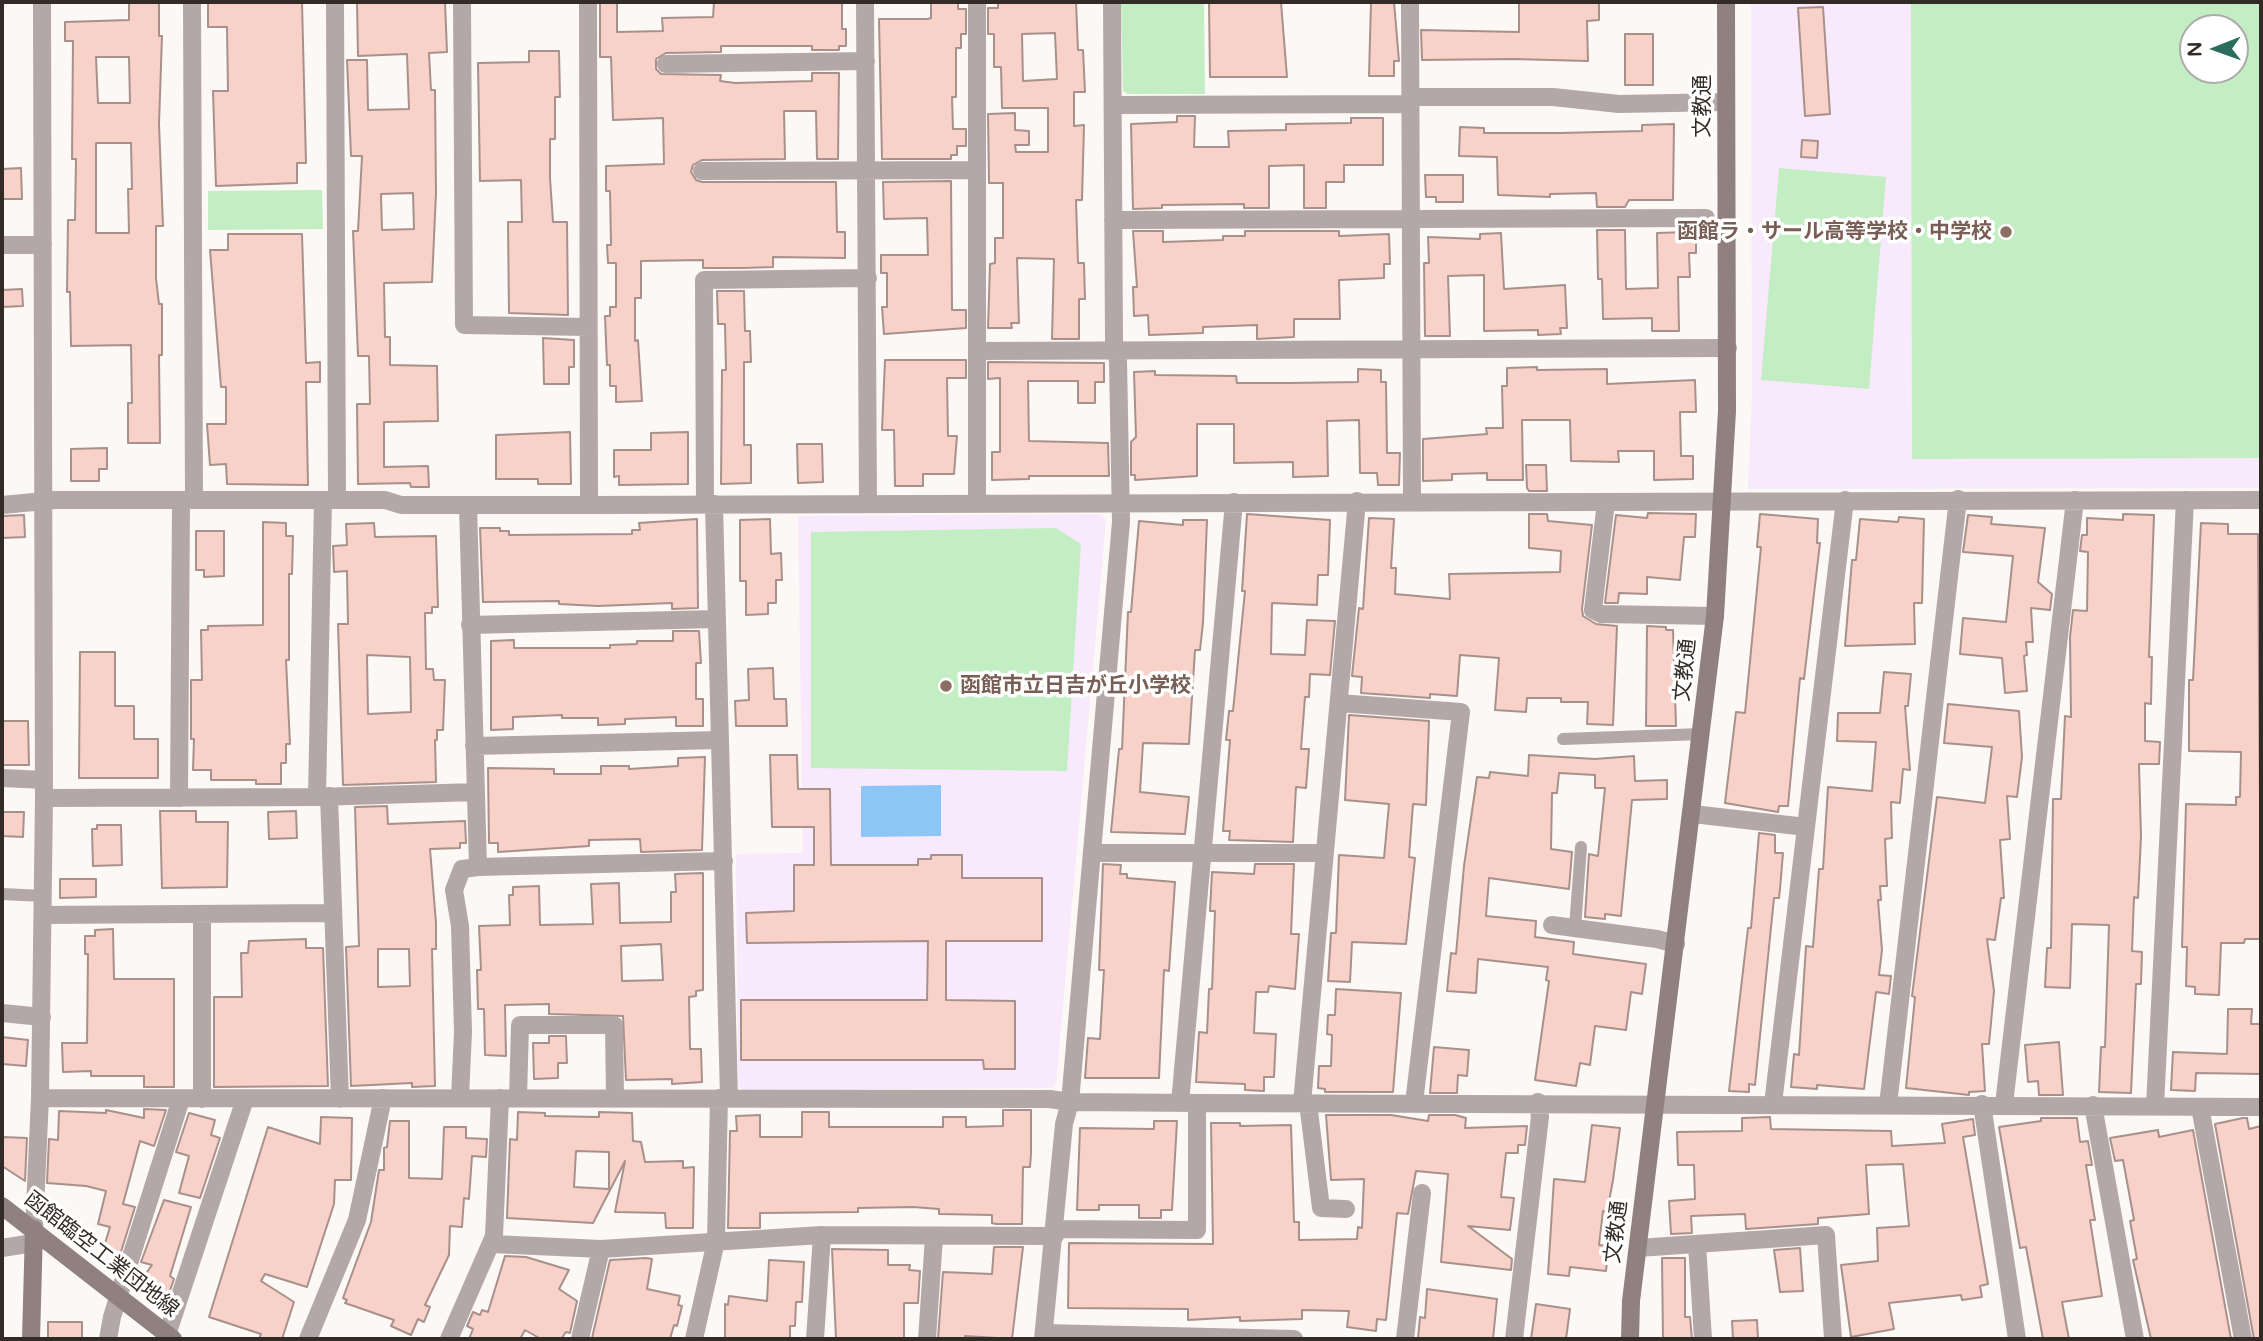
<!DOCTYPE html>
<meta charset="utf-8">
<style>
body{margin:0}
#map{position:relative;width:2263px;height:1341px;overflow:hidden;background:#fcf8f5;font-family:"Varela Round",sans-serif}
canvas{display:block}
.frame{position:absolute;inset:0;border:4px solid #332c26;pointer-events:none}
.north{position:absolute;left:2179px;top:14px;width:70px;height:70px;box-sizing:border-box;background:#fff;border:2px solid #adaba8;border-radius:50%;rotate:269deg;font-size:19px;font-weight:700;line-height:28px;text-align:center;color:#332c26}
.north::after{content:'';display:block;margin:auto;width:24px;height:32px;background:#2b6d5d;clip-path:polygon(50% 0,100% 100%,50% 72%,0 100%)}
</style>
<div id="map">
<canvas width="2263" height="1341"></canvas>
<div class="frame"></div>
<div class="north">N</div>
</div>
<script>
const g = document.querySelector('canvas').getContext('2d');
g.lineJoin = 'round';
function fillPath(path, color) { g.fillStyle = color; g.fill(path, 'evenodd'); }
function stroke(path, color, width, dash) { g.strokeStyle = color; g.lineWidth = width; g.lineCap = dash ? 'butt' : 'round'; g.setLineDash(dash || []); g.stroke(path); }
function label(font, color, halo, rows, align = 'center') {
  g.font = font + ' "Varela Round","Noto Sans JP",sans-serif'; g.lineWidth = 7; g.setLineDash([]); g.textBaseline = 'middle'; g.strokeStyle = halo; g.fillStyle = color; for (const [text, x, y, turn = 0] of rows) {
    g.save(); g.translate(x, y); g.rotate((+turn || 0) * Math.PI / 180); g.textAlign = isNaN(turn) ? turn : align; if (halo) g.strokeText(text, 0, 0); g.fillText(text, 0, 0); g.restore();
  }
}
const education = new Path2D(`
 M1751,2H2261V488L1748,489L1752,394ZM2193,28H2235V70H2193Z
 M1099,514L1106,519L1056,1084L1052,1088L743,1090L738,1086L736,854L803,853L798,516Z`);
const green = new Path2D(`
 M1121,2H1204L1205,94H1128L1123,91Z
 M1911,2H2261V458L1912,459ZM2193,28H2235V70H2193Z
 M1779,168L1886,177L1869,389L1761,380Z
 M322,190L323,229L208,230V191Z
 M1056,528L1081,544L1067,771L811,768V532Z`);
const water = new Path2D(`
 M941,785V836L861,837V786Z`);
const building = new Path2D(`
 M129,2H159V36H162L159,124L163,226H156V278L159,304H162V355H159L160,443H128V403H132L131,345L71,346L70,292H67L68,220H75L76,159H72L73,41H65V22L129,20ZM96,57H129L130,103H98ZM96,143H131L132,189H128L129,233H96Z
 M208,2H302L306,163H297V183L216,186L213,91H228L227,27H208Z
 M357,2H445L447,52L429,53L431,90H435L436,193L432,282L384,283L385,337H390V365L437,366L438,421L384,422V467L428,466L429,487H411L410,483L358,484L357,404H370L369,356H358L353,231H358L362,156H351L347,60H367L368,110L409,109L407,54L358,56ZM413,193L414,229L382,230L381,194Z
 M600,2H617V32L663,31L662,18L713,17L714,2H842V29H846V46H839V50H812V46H721V52L666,53L656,59V69L661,74L721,75L720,81L735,83L812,81V73H839L838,159H817L816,111H784L785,159L702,160L693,165L691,172L696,180L702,182H836L837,232H845V258L773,257V267L743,268H703V260L641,261V298H635V341L638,340L642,401L616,402V386H610V365H607L605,316H610V307H616V263H608L607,245H611L610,191H606V166L664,164L663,118L613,120L611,57H600Z
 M931,2H958V9H966V34H961V48H956V97H952L953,129H966V146H957V155H951V159H882L879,19H928L931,18Z
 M998,2H1076L1078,50H1083L1085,92H1074V126L1084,125L1082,200H1076L1078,263H1084L1085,299H1079V339H1052L1054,259L1017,258L1019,323H1011L1012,328H988L990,264L995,263V238H1003V183H989L988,114L1015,113V130L1029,131V145H1015L1016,152H1048V108H1002L1001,67H994V34H988V8H998ZM1055,33L1057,79L1023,81L1022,34Z
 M1209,2H1281L1287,77H1210Z
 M1371,2H1394L1399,61H1394V76H1369Z
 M1519,2H1599V20L1587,21L1588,61L1513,59L1422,60L1421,30L1519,32Z
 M1823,7L1830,114L1805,116L1798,8Z
 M1625,34H1653V85H1625Z
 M529,51H559L560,97H555V139H550V178L553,222H567L568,315L509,313L508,222H522L521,180L480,181L478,63L529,62Z
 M1177,116H1195L1194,147H1229L1228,131L1286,130V124L1351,123V118H1383V165H1344V182H1326V208H1304V165L1269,166V208H1244V204L1162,205V208L1133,209L1131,124L1177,122Z
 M1674,124L1673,200H1629L1625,207H1597L1596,193L1550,194V197L1498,195L1497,157L1459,156L1460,127L1484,128V133H1560L1642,131V125Z
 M1802,140L1818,141L1817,158L1801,157Z
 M21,168L22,199H2V169Z
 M1425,175H1463V202H1436V197H1426Z
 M951,181L952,310H966V328L884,334L882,307H887V273H881V255H928L927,218L884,219L883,182Z
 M1597,230H1625L1626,289L1658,288L1657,233L1688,232V236H1696V253H1689L1690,277H1678L1679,331H1652V318L1603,319L1602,279H1598Z
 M1133,231H1163V242L1223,240V236H1245V231H1339V236L1389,234L1390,264H1384V278L1339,280L1340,319H1294V337L1257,339V325L1203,327V333L1149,335L1148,315L1134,316L1133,287H1137Z
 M1501,233L1504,289L1565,285L1567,328H1560L1561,334L1538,335V330L1484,331V275L1448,276L1450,336H1425L1424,263H1429L1428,237L1480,239V234Z
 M228,234H302L306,363L320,362V382H306L308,485L227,484L226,464L210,465L207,424H226V387H221L210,250H228Z
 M22,289L23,306L2,307V290Z
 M717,291H744L745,331H750L751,362H744V445H751V483L721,484L722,370H726L725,324H718Z
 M543,338L574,340V367H569V384H544Z
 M885,360H966V378H947L948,436H957L954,474H923V486H895L894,430H882Z
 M988,362L1104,363V382H1095V403H1078V381H1028L1029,441L1108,443L1109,476H1029V479L992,480V452H1000V378L988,379Z
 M1537,367V370L1607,369V384L1695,380L1696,412H1680L1681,456H1693V479L1654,480V451H1618L1619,462L1571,461L1570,420H1522L1523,480H1487V473L1452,474V480L1423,481V439L1487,434L1486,428H1503L1502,386H1507V368Z
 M1358,369L1381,370V382H1386L1387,453H1400L1399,485H1378L1377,473H1360L1359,420L1327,421L1328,476L1293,477V462L1234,463V424H1197V476L1135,480V475H1131V442L1136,437L1134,372L1155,371V375L1236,376L1237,383H1289L1358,382Z
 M570,432L571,484H538V479H496V435Z
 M688,432V484L619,485V476L614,477V450H651V433Z
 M797,444H822L823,482L798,483Z
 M107,448V469H99V481H71V449Z
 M1526,465H1546L1547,491H1529L1527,488Z
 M1648,513L1696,514L1695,537H1684L1680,580L1647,577V594L1619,593L1618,603H1605L1616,515L1647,518Z
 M1247,514L1330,520L1328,575H1318L1317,605L1272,603L1271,654L1305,655L1307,620L1335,621L1330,675L1310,674L1309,697H1305L1301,749H1309L1306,788L1296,787L1293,842L1229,840L1230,831H1223L1230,740H1226L1229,711H1233L1245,591H1242Z
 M1529,514H1547L1548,521L1592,525L1582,609L1583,616L1596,624L1617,626L1613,725L1587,724L1588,702H1561V698H1527L1526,712L1495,710L1499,658L1460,655L1457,696L1430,694V698L1361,693L1362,677L1352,676L1359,608L1363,609L1369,518L1394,519L1391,568H1396L1395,594L1450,599L1449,574L1560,572L1561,551L1529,548Z
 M1760,514L1818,519L1817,543H1820L1804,679L1800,678L1788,806H1779L1778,812L1725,803L1736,712L1745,713L1761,547H1757Z
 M2123,514L2154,515L2149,657H2152L2151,704L2145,703V741L2160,742L2159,764H2139L2141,837L2138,898L2134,897L2132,951L2142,952L2141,984H2136L2131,1093L2099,1092L2101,1047H2105L2109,925L2072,924L2070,988L2045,987L2047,948H2051L2053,799H2061L2065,716L2071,717L2070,637L2073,610L2087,611L2088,552L2080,551L2082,535H2087V518L2123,520Z
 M24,515L25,537L2,538V516Z
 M1968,515L1992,517L1991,524L2045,528L2038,582L2052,594L2050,610L2031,608L2033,642H2026L2027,655L2024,656L2027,691L2005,693L2002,658L1960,654L1963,618L2006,622L2013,556L1963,552Z
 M1899,517L1924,519L1922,603H1914L1915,644L1845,646L1852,560H1856L1860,519L1898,522Z
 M697,519L698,608L672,609V603L598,606L559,604V601L483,602L480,528H500V531H509V535L632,534V530H640L639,523Z
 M770,519L771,554L781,553L782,580H776V603H768V614L746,615V581H740V520Z
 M1183,520H1207L1203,623L1200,650H1195L1189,744L1143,743L1140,792L1189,797L1185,834L1111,832L1119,749H1122L1128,612H1131L1139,521L1183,525Z
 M263,522L286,523V536H293L292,574H289V660H286L290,744H286V763H281V784H256V780H211V770H193L194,739H191V680H202L201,630H208V626L263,625Z
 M374,523L375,537L436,536L438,607H432V613H425L426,669H433L434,680H445L443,730H437V740H435L436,782L343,785L338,624H348L347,571L334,572L333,546L347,545L346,524ZM367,655L410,657L411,712L368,714Z
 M2201,523L2228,524V534H2258L2261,939H2245L2244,943H2221L2219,995L2195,994V987L2186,986L2187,947H2182L2186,804L2236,805V797H2240L2241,752L2189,751V680H2193Z
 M196,531H224V576L204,577V570H196Z
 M1647,626L1666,627V630H1673L1676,726H1646Z
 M673,631H699L701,663H696V699H703V726H676V717L625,719V724L598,725V718H562V715L513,717V729L491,730V641L514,640V648H610V645L637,644V641H673Z
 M80,652H115V706H134V739H158V778H79Z
 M773,668L774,699H786L787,726H736L735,701L749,700L748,669Z
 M1884,672L1911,674L1908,706H1905L1910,770L1903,769L1900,803L1891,802L1892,838L1885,839L1887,886H1880L1881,900H1878L1882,950L1879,975L1891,976L1889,994L1876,992L1864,1089L1817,1085V1089L1791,1087L1794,1054L1799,1055L1806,946L1813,947L1819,869H1823L1828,787L1872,791L1876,742L1837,741L1838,713H1880Z
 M1948,704L2019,711L2022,757L2017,797L2007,796L2010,839L2000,840L2004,898H2001L1995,940L1987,939L1994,991L1989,1044H1982L1985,1091L1969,1092V1095L1906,1088L1915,997L1912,996L1937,797L1985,803L1992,747L1944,743Z
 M1349,715L1429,721L1426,805L1413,804L1409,857L1415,858L1406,944L1352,942L1350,982L1328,981L1331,933H1336L1339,855L1384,858L1389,804L1345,800Z
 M2,721H28L29,765H2Z
 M770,755H797L798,789H830L831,865H918V859H931V855H962V878H1042V941H946V1000L1015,1001V1069H984L983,1060H741V1000H927L928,941L747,943L746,913L794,911V865H814V827H772Z
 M1529,755L1595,759L1634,756L1635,781L1667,780V799L1632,800L1621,916L1605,914V919L1585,917L1589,854L1598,856L1605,788H1595V775L1559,773L1557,793H1552L1551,849L1572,852L1569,889L1489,878L1486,916L1536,921L1535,937L1574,942L1573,954L1646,964L1642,994L1631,992L1626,1030L1595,1026L1590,1065L1580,1063L1576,1086L1535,1080L1549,981L1546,980L1548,967L1478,959L1476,993L1447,991L1451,953L1456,954L1464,866L1477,777L1489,778L1490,772L1528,776Z
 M705,757L702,850L641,852L640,839L589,840V846L498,852V843H489L488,768L554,769V774H601V766H629V769L678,766V758Z
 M387,806L388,824L465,821L466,843H460V848L430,849L436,923V949H432L435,1086L412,1087V1083L351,1086L346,947L359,946L355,807ZM378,949H409L410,986L378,987Z
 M160,811H196V822H228L227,887L162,888Z
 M296,811L297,838L269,839L268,812Z
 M2,812H24L23,837L2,836Z
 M97,825H121L122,865L93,866L92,829H97Z
 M1759,833L1775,835V853H1783L1780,889L1779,898H1774L1755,1085L1749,1084V1092L1729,1091L1748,928H1751Z
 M1103,864L1121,865L1120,874H1127V878L1175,882L1169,971L1164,970L1159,1078H1085L1088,1038L1100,1039L1104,970H1099Z
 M1255,864H1294L1291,934H1299L1295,989L1269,986L1268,992H1256L1254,1033L1276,1034L1274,1077H1264V1091L1245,1090V1084L1196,1082L1199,1032L1207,1033L1209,989H1212L1215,911H1210L1212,872L1254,874Z
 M703,873V990L696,991V996L689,997L690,1049H701L702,1082L672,1084V1079L626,1080L623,1016L549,1014V1004L505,1005L506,1056L485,1055L484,1009H478L477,970H481L479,926L510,925L509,895H513V887L539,886L540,925L593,924L591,884L619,883L620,923L671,922V892H676L675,874ZM661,944L663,980L622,981L621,946Z
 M60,879H96V897L60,898Z
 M113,929L114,979H174V1087H144V1076H91V1071L63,1072L62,1043H87L88,954H85V936H95V930Z
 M306,939V948H323L328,1086L214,1087V997H242L241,953H248L249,941Z
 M1336,989L1401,993L1393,1092H1325V1089L1318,1088L1319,1066H1331L1332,1035L1327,1034L1328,1015H1335Z
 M2228,1009H2252L2251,1024H2261V1074L2196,1073L2195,1091L2171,1090L2173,1052L2227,1054Z
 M549,1036H566L567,1063H558V1078L534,1079L533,1043H549Z
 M2,1037L28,1040L26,1066L2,1064Z
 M2059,1042L2063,1095H2039L2038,1081L2028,1082L2025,1045Z
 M1434,1047L1469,1050L1467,1076L1458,1075L1457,1093H1430Z
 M144,1109L166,1110L154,1146L140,1141L123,1204L135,1207L120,1255L103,1250L110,1227L98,1224L106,1191L86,1186L47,1183L49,1139L58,1140L59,1111L106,1113V1110L144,1118Z
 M1003,1110H1031V1154L1030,1167H1023L1022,1224H996L992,1223V1215L939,1214V1209L913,1207L858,1208V1212L760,1213V1228H728L730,1131H737L736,1116L760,1115V1137H802V1112H829V1127H943V1117H966V1127L1003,1126Z
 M518,1112L545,1113V1116L599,1117V1112L632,1113L633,1141L641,1142L645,1162L683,1161V1168L694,1167L693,1228H666L665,1213L615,1212L625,1161L593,1223L507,1218L510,1139L517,1140ZM576,1151L609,1152V1189L574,1187Z
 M189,1113L215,1120L211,1135L220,1138L200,1198L179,1193L189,1156L176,1152Z
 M1326,1115H1391L1428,1121L1429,1115H1455L1466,1118L1465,1128L1527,1126L1525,1145H1518V1153H1506L1501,1197L1514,1198L1510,1230L1468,1226L1512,1259L1511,1270L1441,1262L1448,1174L1416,1171L1408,1214L1397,1213L1386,1320L1377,1319L1376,1331L1347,1327L1349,1311L1302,1310V1319L1240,1321V1317L1188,1320V1309L1068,1308L1069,1243L1213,1244L1211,1123H1240V1126L1291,1125L1294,1222H1299V1240L1357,1239L1358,1227L1362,1228L1364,1179L1331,1180Z
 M321,1117L352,1118L351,1180H335L334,1204L307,1287L265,1274L261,1281L294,1302L282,1339H259L261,1334L209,1317L268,1127L320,1144Z
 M1770,1117L1771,1129L1891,1131L1892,1146L1945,1143L1942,1124L1973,1119L1975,1135L1963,1137L1988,1284L1980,1286L1982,1297L1962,1300L1961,1295L1889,1303L1894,1329L1851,1337L1841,1265L1878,1261L1877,1228L1909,1226L1903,1164L1866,1165L1869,1214L1818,1218V1224L1746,1229L1745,1214L1691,1216L1692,1233L1671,1234L1669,1201L1695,1199L1694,1165H1678L1677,1132L1742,1131V1118Z
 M2041,1118H2077L2080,1142L2088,1141L2092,1165H2086L2095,1220H2090L2102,1296L2062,1302L2069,1339H2043L2026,1247L2020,1248L1999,1127L2041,1121Z
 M2243,1118H2247L2249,1129L2261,1126V1339H2254L2215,1124Z
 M390,1121H409V1178L442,1179L444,1127H466V1138L487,1139L486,1157L472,1156L469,1199L464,1198L462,1227L450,1226L449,1255L425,1305L430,1307L424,1322L418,1319L411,1335L391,1326L394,1320L345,1303L347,1300L343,1298L371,1222L379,1170H384V1148L387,1147Z
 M1154,1121H1177L1172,1210H1161V1218H1139V1205H1099V1210H1077L1080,1128L1154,1129Z
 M1592,1125L1620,1128L1613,1180L1607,1212L1603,1211L1599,1245L1609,1246L1606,1271L1570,1267L1569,1276L1548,1274L1554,1179L1585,1182Z
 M2158,1130L2159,1137L2193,1130L2231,1339H2151L2133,1260L2137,1259L2130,1221L2134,1220L2123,1160L2115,1161L2110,1138Z
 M2,1137L27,1138L25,1181L2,1166Z
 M164,1200L191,1207L170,1276L174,1279L166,1302L139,1283L152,1265L141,1262Z
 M994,1247H1023L1012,1339L965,1336V1339H938L943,1272L992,1274Z
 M1800,1248L1803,1291L1780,1292L1774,1250Z
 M832,1249L888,1250V1265H910L909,1270L920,1271L918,1303H904V1339H836Z
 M505,1256L526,1257L569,1270L559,1289L577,1301L570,1333L566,1332L561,1339H541L525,1330L520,1339H469L473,1329L467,1326L473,1312L480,1315L482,1310L488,1312Z
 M646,1258L652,1259L647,1289L680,1296L678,1305L682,1306L677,1326L674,1325L670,1339L592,1338L610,1260Z
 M1662,1258H1685V1317H1690L1692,1339H1663Z
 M769,1260L804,1262L802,1302H796L795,1326H790V1339H725V1304L728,1305L729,1296L767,1301Z
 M1427,1289L1497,1299L1493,1339H1418L1420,1317L1425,1318Z
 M1536,1304L1570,1309L1566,1339H1531Z
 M1757,1320L1758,1339H1733L1732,1321Z
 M48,1322H82V1339H48Z`);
const lane = new Path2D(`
 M1563,739L1702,734
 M2,894L43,896
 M1575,928L1581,847`);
const street = new Path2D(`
 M192,2L194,500
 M335,2L337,500
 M462,2L464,325L588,327
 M588,2L589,505
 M865,2L868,504
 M977,2V503
 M1410,2L1412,501
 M666,64L866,61
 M1410,97H1553L1619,104L1726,102
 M1113,105L1410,104
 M702,171L977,170
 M1113,220L1706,218
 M2,245H43
 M977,351L1728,348
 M1606,502L1593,610L1601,614L1715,616
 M705,504L704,280L868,278
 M714,504L729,1098
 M2,505L55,500H385L401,505H589L2261,500
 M468,505L478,867L724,861
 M470,625L717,619
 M1339,703L1461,712L1414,1103
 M474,746L720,740
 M2,778L44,780
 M329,796L340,1099
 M317,797L323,500
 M44,798L317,797L475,792
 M179,798L181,500
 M1693,814L1806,827
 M1092,853H1325
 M202,914V1099
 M43,915L332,913
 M1552,925L1657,939L1676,944
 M2,1013L42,1017
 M460,1097L463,1032L460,926L454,890L462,869L478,867
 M40,1098L1050,1099L1070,1102L1197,1103L2261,1107
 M518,1098L520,1025H614L615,1098
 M1180,1103L1234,502
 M1302,1103L1357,501
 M1308,1103L1321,1208L1346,1209
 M1773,1104L1845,500
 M1982,1104L2017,1339
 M2004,1104L2075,500
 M1888,1105L1958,499
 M2093,1105L2135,1339
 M2155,1106L2185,500
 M2200,1107L2243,1339
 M34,1229L40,1098L44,798L42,2
 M1055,1229L1197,1230V1103
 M492,1244L601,1249L822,1235L1055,1236
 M1697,1244L1703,1339
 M2,1248L33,1243
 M1638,1248L1826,1235L1833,1339
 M1044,1333L1294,1339
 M167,1335L245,1099
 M108,1339L112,1317L181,1099
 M308,1339L357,1220L383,1098
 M449,1339L494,1236L500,1098
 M580,1339L601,1249
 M694,1339L716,1241L719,1098
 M815,1339L822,1235
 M927,1339L934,1237
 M1043,1339L1064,1124L1070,1102L1121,522L1118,361L1114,341L1112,2
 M1405,1339L1422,1193
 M1514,1339L1540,1117L1538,1102`);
const secondary = new Path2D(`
 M2,1206L173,1339
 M31,1339L34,1229
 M1630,1339L1631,1301L1715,616L1727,411L1726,2`);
const markers = [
 [2006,232,7,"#8d6e63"],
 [946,686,7,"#8d6e63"]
];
const streetNames = [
 ["文教通",1703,106,-90],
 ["文教通",1686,670,-84],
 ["文教通",1617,1232,-83],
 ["函館臨空工業団地線",101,1255,38]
];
const educationNames = [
 ["函館ラ・サール高等学校・中学校",1992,232],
 ["函館市立日吉が丘小学校",960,686,"left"]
];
fillPath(education, '#f8e9fc');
fillPath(green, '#c3eec4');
fillPath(water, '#8cc6f7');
fillPath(building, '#f8d1c9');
stroke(building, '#a8908b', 2);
stroke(lane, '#b3a7a7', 12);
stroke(street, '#b3a7a7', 18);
stroke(secondary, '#908080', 18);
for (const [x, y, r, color] of markers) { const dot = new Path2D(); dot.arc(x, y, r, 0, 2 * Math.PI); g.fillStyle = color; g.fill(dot); stroke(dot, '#fff', 2.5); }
label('21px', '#332c26', '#fff', streetNames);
label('bold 21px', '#785e54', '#fff', educationNames, 'right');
</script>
